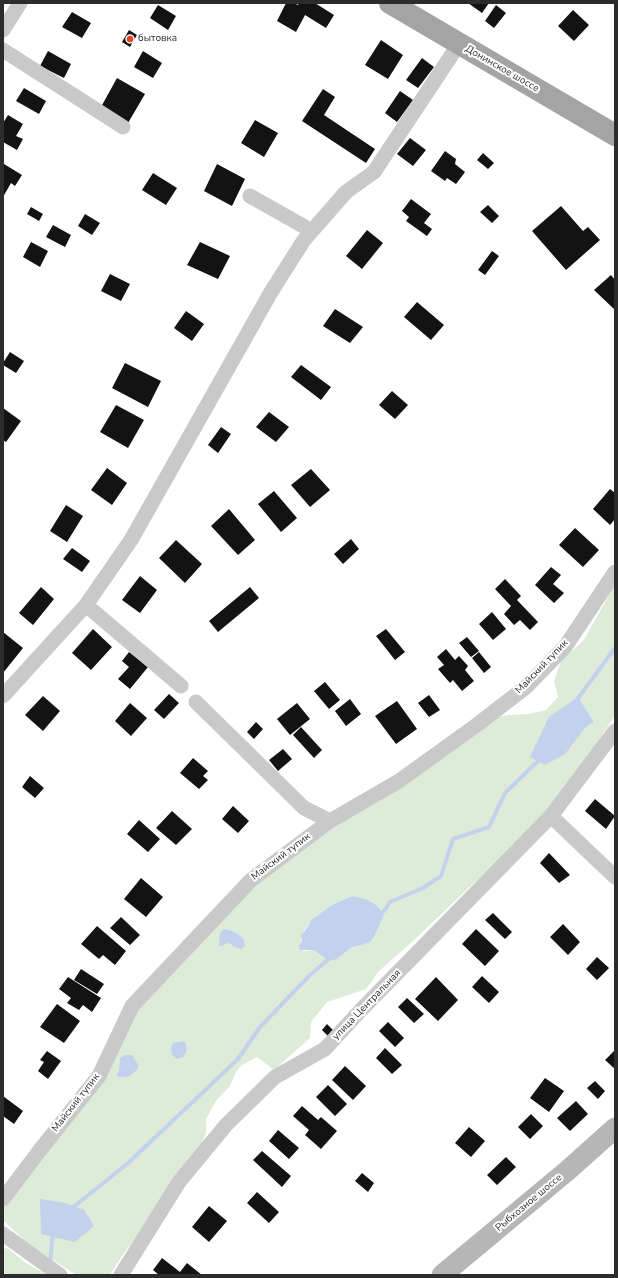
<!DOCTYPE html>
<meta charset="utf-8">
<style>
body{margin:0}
#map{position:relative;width:618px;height:1278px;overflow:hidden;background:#fff;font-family:"Nunito Sans",sans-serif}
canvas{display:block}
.frame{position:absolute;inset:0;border:4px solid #2c2c2c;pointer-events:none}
</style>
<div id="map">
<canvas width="618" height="1278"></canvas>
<div class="frame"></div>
</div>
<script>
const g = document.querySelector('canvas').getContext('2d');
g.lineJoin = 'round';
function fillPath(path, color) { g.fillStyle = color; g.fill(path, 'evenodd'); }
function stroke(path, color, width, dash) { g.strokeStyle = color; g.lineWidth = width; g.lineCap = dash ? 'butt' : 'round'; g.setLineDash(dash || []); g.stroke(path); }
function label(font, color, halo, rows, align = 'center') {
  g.font = font + ' "Nunito Sans",sans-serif'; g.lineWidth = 4; g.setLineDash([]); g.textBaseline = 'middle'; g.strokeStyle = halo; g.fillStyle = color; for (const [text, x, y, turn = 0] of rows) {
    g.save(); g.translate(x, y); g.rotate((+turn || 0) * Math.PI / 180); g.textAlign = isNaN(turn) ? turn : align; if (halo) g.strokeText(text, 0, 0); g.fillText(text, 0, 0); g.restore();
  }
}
const green = new Path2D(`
 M615,584V716L566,789L506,856L476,881L414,940L379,971L366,989L327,1002L311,1022L310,1038L274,1070L257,1057L242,1065L236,1072L230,1086L216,1101L206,1119V1133L199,1152L122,1256L110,1275H76L26,1242L3,1220V1211L5,1204L136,1008L257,884L305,844L494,717L510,715L528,714L546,710L558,697L554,681L561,661L584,640ZM578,697L594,722L585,728ZM352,896C367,899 376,900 384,915L374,937L361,945L352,947L337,959H325L314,950L303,951L300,944L304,930L308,927L311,920L332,905ZM139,1066L134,1074L116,1076L119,1070Z
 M7,1248L26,1263L47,1275H3V1249Z`);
const water = new Path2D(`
 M578,697L594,722L585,728L565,754L545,765L530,757L549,717Z
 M352,896C368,899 376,901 384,915L374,937L370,942L361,945L352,947L337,959L328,961L314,950H300L299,946L302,940L301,935L308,927L311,920L332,905Z
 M224,929C233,930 239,934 244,940L245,946L241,949L234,947L231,944L227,943L222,946H219L220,933Z
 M183,1041L186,1044L187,1050L183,1057L177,1059L172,1055L171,1047L173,1043Z
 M125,1055H132L139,1066C134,1076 126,1079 116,1076L119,1070L120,1058Z
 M40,1199L66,1203L84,1210L94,1226L75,1242L41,1234Z`);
const stream = new Path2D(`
 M576,701L615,648
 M378,916L384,911L390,902L423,888L441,876L453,839L489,827L505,793L541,758
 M71,1209L127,1164L238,1059L260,1027L310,975L331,957
 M50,1263L53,1231`);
const building = new Path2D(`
 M286,3H294L298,5L299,3H315L334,15L326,28L305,15L296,32L277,21Z
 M468,3H489L482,13Z
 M158,5L176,16L168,30L150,18Z
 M496,5L506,13L494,28L485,21Z
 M573,10L589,25L574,41L558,26Z
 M72,12L91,23L82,38L62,27Z
 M129,30L137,35L130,47L122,42Z
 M381,40L403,55L388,79L365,65Z
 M48,51L71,64L64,78L40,66Z
 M143,51L162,63L153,78L134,67Z
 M422,58L434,67L418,88L406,80Z
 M117,78L145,94L128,123L101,107Z
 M24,88L46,101L39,114L16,101Z
 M323,89L335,97L324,115L375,149L366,163L302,121Z
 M400,91L413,100L397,122L385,113Z
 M8,115L23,124L16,136L23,139L17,150L3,142V123Z
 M255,120L278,133L264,157L241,143Z
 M410,138L426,150L413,166L397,154Z
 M445,151L456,159L455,164L465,172L456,184L447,178L445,181L431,171Z
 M483,153L494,163L488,169L477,160Z
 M4,164L22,175L15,186L11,183L3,197V167Z
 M217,164L245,179L232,206L204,191Z
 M153,173L177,188L166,205L142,190Z
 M411,199L431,214L424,223L432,229L427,236L406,221L409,217L402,211Z
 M488,205L499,216L492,223L480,212Z
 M561,206L583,231L588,227L600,240L566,270L532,231Z
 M31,207L43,214L39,221L27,214Z
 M85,214L100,223L92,235L78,226Z
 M53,225L71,235L65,247L46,237Z
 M367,230L383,243L362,269L346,256Z
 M31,242L48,251L40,267L23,257Z
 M200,242L230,256L218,279L187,265Z
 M492,251L499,256L485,275L478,270Z
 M110,274L130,284L121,301L101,291Z
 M611,275L615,280V310L594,290Z
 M417,302L444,325L431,340L404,317Z
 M335,309L363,327L350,343L323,326Z
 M186,311L204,324L192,341L174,328Z
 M10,352L24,361L16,373L3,365V363Z
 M125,363L161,381L148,407L112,388Z
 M301,365L331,387L321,400L291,377Z
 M392,391L408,405L395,419L379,405Z
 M116,405L144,420L128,448L100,432Z
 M3,408L21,421L6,442L3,440Z
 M269,412L289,427L276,442L256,427Z
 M221,427L231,434L218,453L208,445Z
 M107,468L127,483L112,505L91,490Z
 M311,469L330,490L310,507L291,485Z
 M610,489L615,493V519L610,525L593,509Z
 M274,491L297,518L281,532L258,504Z
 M66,505L83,516L67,542L50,531Z
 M229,509L255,540L238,555L211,526Z
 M575,528L599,550L583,567L559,545Z
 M351,539L359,549L343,564L334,554Z
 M176,540L202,564L185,583L159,558Z
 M72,548L90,561L82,572L63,559Z
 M551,567L561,575L553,584L564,593L554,603L535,585Z
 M140,576L157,590L140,613L122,600Z
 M505,579L521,596L517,600L538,622L530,630L520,620L514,625L504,614L511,606L495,589Z
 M41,587L54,599L33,625L19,613Z
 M250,587L259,598L218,632L209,621Z
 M492,612L506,629L493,640L479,624Z
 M93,629L112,647L91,670L72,653Z
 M386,629L405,652L395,660L376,636Z
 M3,632L23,648L3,673Z
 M467,637L479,651L471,657L459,643Z
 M446,649L455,660L459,656L468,666L465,670L474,681L462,691L453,680L450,683L438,669L444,665L437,657Z
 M129,652L148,667L130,689L118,679L129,667L122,661Z
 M479,652L491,667L484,673L472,658Z
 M325,682L340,700L329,709L314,691Z
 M169,694L179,703L164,719L154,710Z
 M429,695L440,710L429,717L418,703Z
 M43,696L60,711L43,731L25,715Z
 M350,699L361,714L346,726L335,711Z
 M397,701L417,729L396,744L375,716Z
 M130,703L147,718L131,736L115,721Z
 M297,703L310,719L290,735L277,719Z
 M256,722L263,729L254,739L247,732Z
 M301,727L322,750L314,758L293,735Z
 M283,749L292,759L278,771L269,760Z
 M193,758L208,771L203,776L208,780L199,789L180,773Z
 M30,776L44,788L35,798L22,787Z
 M595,799L615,816L606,829L585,811Z
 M233,806L249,821L238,833L222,819Z
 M172,811L192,829L176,845L156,828Z
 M139,820L160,839L148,852L127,834Z
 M549,853L570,875L559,883L540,863Z
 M141,878L163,897L146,917L124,899Z
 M493,913L512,932L505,939L485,920Z
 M121,917L140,935L130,945L110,928Z
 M563,924L580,942L568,955L550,937Z
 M97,926L126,951L115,965L103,955L99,959L81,944Z
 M476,929L499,951L485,966L462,944Z
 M597,957L609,968L597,980L586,969Z
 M81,969L104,984L97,994L74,980Z
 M482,976L499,992L489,1003L472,987Z
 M68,977L101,998L92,1012L83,1005L79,1010L67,1003L71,998L59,989Z
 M436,977L458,1000L438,1021L415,999Z
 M407,998L424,1014L414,1023L398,1007Z
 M57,1004L80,1021L64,1043L40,1027Z
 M388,1022L404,1038L395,1047L379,1031Z
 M327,1024L333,1030L328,1036L322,1030Z
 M385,1048L402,1065L392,1074L376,1058Z
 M47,1051L61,1061L48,1079L38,1071L44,1062L40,1060Z
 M614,1051L615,1052V1069L605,1060Z
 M345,1066L366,1086L353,1100L332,1080Z
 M545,1078L564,1091L549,1112L530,1098Z
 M595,1081L605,1091L598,1099L587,1088Z
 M328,1085L347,1104L335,1116L316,1097Z
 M3,1096L23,1111L14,1124L3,1116Z
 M576,1101L588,1114L570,1131L557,1118Z
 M302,1106L318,1120L321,1117L337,1131L321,1149L305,1135L309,1130L293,1116Z
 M531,1114L543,1126L530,1139L518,1127Z
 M469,1127L485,1141L471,1157L455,1143Z
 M278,1130L299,1148L289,1159L269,1141Z
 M262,1151L291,1176L282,1187L253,1160Z
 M506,1157L516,1167L497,1185L487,1175Z
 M362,1173L374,1183L368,1192L355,1181Z
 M257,1192L279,1212L269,1223L247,1203Z
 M209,1206L227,1221L209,1242L192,1227Z
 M162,1258L180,1272L187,1263L202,1275H159L153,1270Z`);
const minor = new Path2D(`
 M3,30L20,3
 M3,50L123,127
 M250,196L312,231
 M86,605L181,686
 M3,696L86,605L131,540L271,292L304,240L346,192L374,172L459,44
 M196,702L304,808L330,821
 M551,816L615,877
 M3,1199L40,1150L99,1076L132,1006L251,880L330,821L399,781L478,724L526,687L565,647L615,572
 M3,1234L60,1275
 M121,1275L179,1182L226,1125L275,1077L325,1049L360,1011L551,816L615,731`);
const secondary = new Path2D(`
 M442,1275L567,1171L615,1128`);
const primary = new Path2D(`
 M390,3L615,135`);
const markers = [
 [130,39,4,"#ed4223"]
];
const poiNames = [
 ["бытовка",138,39]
];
const streetNames = [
 ["Донинское шоссе",502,69,30],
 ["Майский тупик",542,667,-46],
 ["Майский тупик",281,857,-37],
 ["улица Центральная",367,1005,-46],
 ["Майский тупик",76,1103,-52],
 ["Рыбхозное шоссе",529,1203,-40]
];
fillPath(green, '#ddebd8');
fillPath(water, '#c2d2ec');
stroke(stream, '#c2d2ec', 4);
fillPath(building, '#131313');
stroke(minor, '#c9c9c9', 15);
stroke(secondary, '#b6b6b6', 21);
stroke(primary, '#a4a4a4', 22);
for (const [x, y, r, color] of markers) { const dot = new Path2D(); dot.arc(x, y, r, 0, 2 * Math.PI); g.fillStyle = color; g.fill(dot); stroke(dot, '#fff', 1.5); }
label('10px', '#2c2c2c', '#fff', poiNames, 'left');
label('10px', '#2c2c2c', '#fff', streetNames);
</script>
